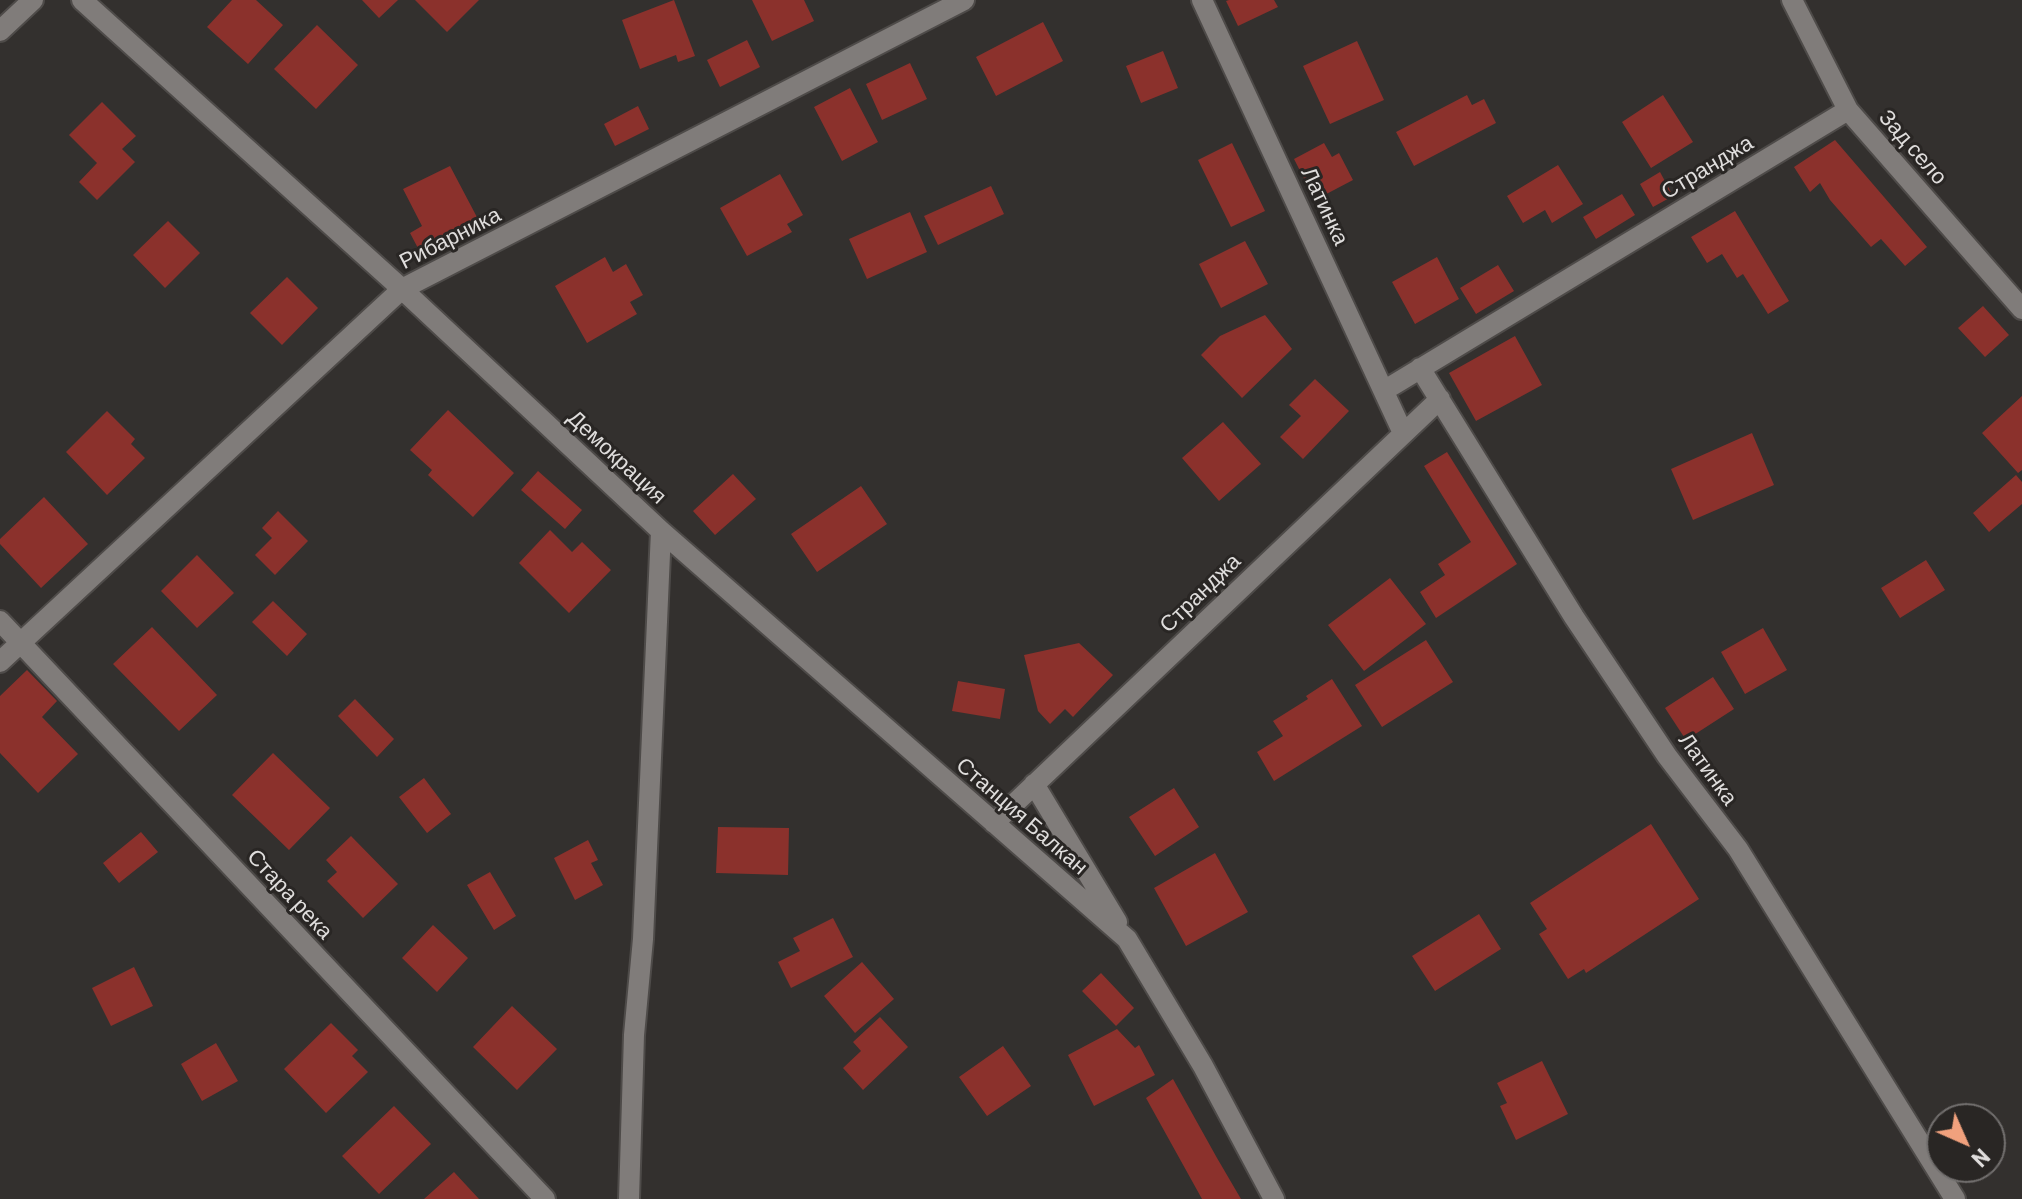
<!DOCTYPE html>
<meta charset="utf-8">
<style>
body{margin:0}
#map{position:relative;width:2022px;height:1199px;overflow:hidden;background:#33302e;font-family:Barlow,sans-serif}
canvas{display:block}
.north{position:absolute;left:1926px;top:1103px;width:80px;height:80px;box-sizing:border-box;background:#292624;border:2px solid #726f6e;border-radius:50%;rotate:135deg;font-size:22px;font-weight:700;line-height:32px;text-align:center;color:#dfdddc}
.north::after{content:'';display:block;margin:auto;width:28px;height:36px;background:#f1a17d;clip-path:polygon(50% 0,100% 100%,50% 72%,0 100%)}
</style>
<div id="map">
<canvas width="2022" height="1199"></canvas>
<div class="north">N</div>
</div>
<script>
const g = document.querySelector('canvas').getContext('2d');
g.lineJoin = 'round';
function fillPath(path, color) { g.fillStyle = color; g.fill(path, 'evenodd'); }
function stroke(path, color, width, dash) { g.strokeStyle = color; g.lineWidth = width; g.lineCap = dash ? 'butt' : 'round'; g.setLineDash(dash || []); g.stroke(path); }
function label(font, color, halo, rows, align = 'center') {
  g.font = font + ' Barlow,sans-serif'; g.lineWidth = 6; g.setLineDash([]); g.textBaseline = 'middle'; g.strokeStyle = halo; g.fillStyle = color; for (const [text, x, y, turn = 0] of rows) {
    g.save(); g.translate(x, y); g.rotate((+turn || 0) * Math.PI / 180); g.textAlign = isNaN(turn) ? turn : align; if (halo) g.strokeText(text, 0, 0); g.fillText(text, 0, 0); g.restore();
  }
}
const building = new Path2D(`
 M232,0H256L283,25L248,64L207,27Z
 M362,0H398L379,18Z
 M415,0H479L447,32Z
 M674,0L695,56L678,62L676,55L640,69L622,20Z
 M752,0H804L814,21L772,41Z
 M1229,0H1274L1278,7L1238,26L1226,1Z
 M1043,22L1063,61L996,96L976,57Z
 M317,25L358,65L316,109L274,69Z
 M747,40L760,67L720,87L707,60Z
 M1357,41L1384,100L1330,124L1303,66Z
 M1163,51L1178,88L1141,103L1126,66Z
 M910,63L927,99L882,120L866,84Z
 M850,88L878,142L842,161L814,107Z
 M1467,95L1472,105L1484,99L1496,123L1414,166L1396,132Z
 M1663,95L1693,142L1651,168L1622,122Z
 M102,102L136,136L122,149L135,162L97,200L79,182L97,163L69,135Z
 M638,106L649,129L615,146L604,124Z
 M1835,140L1927,247L1905,266L1881,239L1871,247L1830,200L1820,183L1810,192L1794,167Z
 M1232,143L1265,211L1231,227L1198,160Z
 M1324,143L1332,157L1339,153L1353,180L1315,200L1294,159Z
 M1558,165L1583,204L1552,223L1545,210L1523,223L1507,196Z
 M450,166L479,221L420,252L410,233L422,226L403,189Z
 M1660,172L1673,196L1653,207L1640,184Z
 M780,174L803,215L787,224L792,232L747,256L720,208Z
 M991,186L1004,214L938,245L924,216Z
 M1622,194L1635,215L1596,239L1583,217Z
 M1735,211L1789,301L1768,314L1743,274L1737,278L1722,254L1707,263L1691,237Z
 M910,212L927,252L867,279L849,239Z
 M168,221L200,253L165,288L133,255Z
 M1245,241L1268,284L1221,308L1199,264Z
 M605,257L613,272L626,264L643,295L630,302L637,314L587,343L555,286Z
 M1437,257L1459,299L1415,324L1392,282Z
 M1498,265L1514,291L1476,314L1460,288Z
 M287,277L318,308L282,345L250,313Z
 M1983,306L2009,335L1985,357L1958,328Z
 M1265,315L1292,349L1242,398L1201,355L1220,336Z
 M1515,336L1542,385L1476,421L1449,373Z
 M1315,379L1349,411L1303,459L1280,437L1301,416L1289,405Z
 M2022,396V470L2018,473L1982,433Z
 M448,410L514,473L473,517L428,475L432,470L410,450Z
 M107,411L135,439L131,444L145,458L107,495L66,452Z
 M1223,422L1261,464L1219,501L1182,458Z
 M1752,433L1774,485L1693,520L1671,469Z
 M1447,452L1517,564L1436,618L1420,592L1445,575L1438,564L1471,542L1424,466Z
 M538,471L582,510L565,529L521,490Z
 M733,474L756,499L715,535L693,511Z
 M2016,475L2022,482V504L1989,532L1973,513Z
 M861,486L887,524L817,572L791,534Z
 M44,497L88,544L41,588L0,544V539Z
 M278,511L308,541L275,575L255,555L272,538L262,528Z
 M550,530L572,552L582,542L611,570L569,613L519,563Z
 M197,555L234,593L197,628L161,591Z
 M1926,560L1945,590L1900,618L1881,588Z
 M1390,578L1426,624L1364,671L1328,625Z
 M273,601L307,634L287,656L252,622Z
 M152,627L217,695L179,731L113,664Z
 M1763,628L1787,670L1745,694L1721,652Z
 M1426,640L1453,682L1382,727L1355,685Z
 M1079,643L1113,675L1073,717L1065,709L1050,724L1038,711L1024,655Z
 M27,670L57,701L42,717L78,754L38,793L0,753V696Z
 M1713,677L1734,709L1686,740L1665,708Z
 M1332,679L1362,726L1274,781L1257,752L1283,736L1273,721L1308,699L1306,696Z
 M958,681L1005,689L1000,719L952,711Z
 M355,699L394,739L377,757L338,716Z
 M273,753L330,808L289,850L232,795Z
 M424,778L451,814L427,833L399,797Z
 M1174,788L1199,827L1155,856L1129,817Z
 M1651,824L1699,899L1586,973L1584,969L1568,979L1539,934L1547,929L1530,903Z
 M718,827L789,828L788,875L716,873Z
 M141,832L158,852L119,883L103,863Z
 M351,836L398,884L363,918L327,881L337,872L326,860Z
 M588,840L598,860L591,863L603,885L575,900L554,858Z
 M1215,853L1248,912L1186,946L1154,888Z
 M490,872L516,916L494,930L467,885Z
 M1479,914L1501,949L1435,991L1412,956Z
 M833,918L853,957L791,988L778,962L800,951L793,938Z
 M433,925L468,958L437,992L402,958Z
 M862,962L894,999L855,1033L824,996Z
 M134,967L153,1006L111,1026L92,988Z
 M1101,973L1134,1008L1116,1026L1082,991Z
 M512,1006L557,1049L517,1090L473,1047Z
 M880,1017L908,1047L863,1090L843,1068L861,1051L853,1042Z
 M331,1023L358,1050L352,1056L368,1072L326,1113L284,1069Z
 M1117,1029L1135,1048L1139,1045L1155,1075L1094,1106L1068,1055Z
 M216,1043L238,1081L202,1101L181,1064Z
 M1003,1046L1031,1086L987,1116L959,1077Z
 M1542,1061L1568,1114L1516,1140L1500,1106L1507,1103L1497,1083Z
 M1173,1079L1217,1158L1241,1199H1202L1146,1098Z
 M394,1106L431,1144L379,1194L342,1156Z
 M454,1172L479,1199H424Z`);
const minor = new Path2D(`
 M82,0L402,289L661,531L1127,939L1203,1066L1274,1199
 M1202,0L1403,433
 M1792,0L1848,110L2022,309
 M0,31L33,0
 M1420,368L1574,617L1667,756L1738,849L1955,1199
 M1385,390L1848,110
 M0,621L545,1199
 M0,662L402,289L964,0
 M1034,784L1117,922
 M994,823L1440,399
 M629,1199L634,1035L643,939L661,531`);
const streetNames = [
 ["Зад село",1913,147,49],
 ["Странджа",1707,167,-31],
 ["Латинка",1325,206,65],
 ["Рибарника",450,238,-27],
 ["Демокрация",617,457,43],
 ["Странджа",1200,593,-44],
 ["Латинка",1708,769,54],
 ["Станция Балкан",1022,816,41],
 ["Стара река",290,894,47]
];
fillPath(building, '#8b312c');
stroke(minor, '#4e4b49', 24);
stroke(minor, '#807c7a', 20);
label('22px', '#dfdddc', '#292624', streetNames);
</script>
